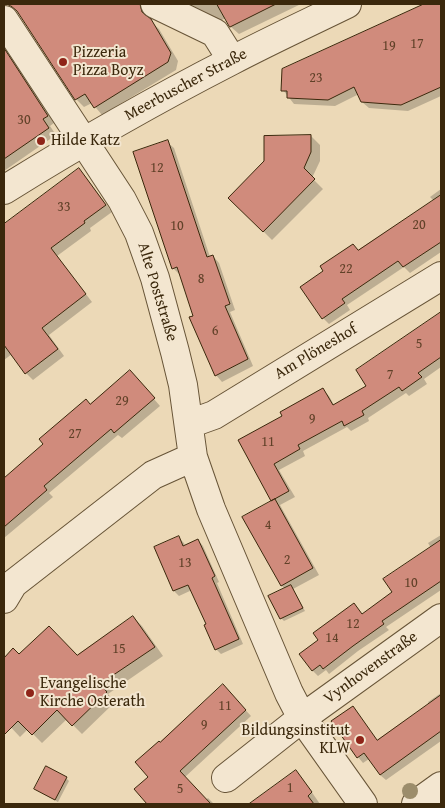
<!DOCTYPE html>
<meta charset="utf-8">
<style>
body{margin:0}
#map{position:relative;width:445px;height:808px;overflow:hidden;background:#ecd9b7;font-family:"Gentium Book Plus",serif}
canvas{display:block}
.frame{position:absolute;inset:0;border:5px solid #3b280c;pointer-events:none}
</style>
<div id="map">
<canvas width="445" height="808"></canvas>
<div class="frame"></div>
</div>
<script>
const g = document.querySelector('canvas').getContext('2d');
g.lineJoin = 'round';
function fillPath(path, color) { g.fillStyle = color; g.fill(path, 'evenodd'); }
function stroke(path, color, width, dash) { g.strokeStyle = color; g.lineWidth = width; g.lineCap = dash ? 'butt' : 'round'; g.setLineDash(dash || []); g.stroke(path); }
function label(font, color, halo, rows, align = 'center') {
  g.font = font + ' "Gentium Book Plus",serif'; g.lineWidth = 4; g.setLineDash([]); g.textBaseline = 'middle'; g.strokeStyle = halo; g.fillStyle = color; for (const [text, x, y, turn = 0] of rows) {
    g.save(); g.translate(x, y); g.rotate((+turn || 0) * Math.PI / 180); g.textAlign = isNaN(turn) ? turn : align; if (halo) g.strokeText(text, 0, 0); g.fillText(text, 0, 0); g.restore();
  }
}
const shadow = new Path2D(`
 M14,4H143L148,19L159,29L178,61L176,70L102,115L92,103L84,107L76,99L18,11L12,5Z
 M184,4H301L239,34L231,27L226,18L220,21Z
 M426,4H441V96L408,111L369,108L362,102L359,94L335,106L294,104L283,90V70Z
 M4,46L54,123L50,126L56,135L4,171Z
 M311,136L320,145V161L312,178L323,189L272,240L230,198Z
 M167,142L174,148L210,257L213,256L219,263L235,310L230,312L253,366L222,382L216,375L180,274H179L173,268Z
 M78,170L85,176L112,212L90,228L91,231L57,256L92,302L49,335L64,356L33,380L26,373L12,354L4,360V225Z
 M441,189V252L410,273L404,267L347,305L350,310L329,324L323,318L359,251L434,201L430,197Z
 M437,317L441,321V367L424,379L427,384L409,396L406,393L368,418L369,421L351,431L347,427L303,451L305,456L279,470L295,497L280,505L319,575L293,589L305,611L284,621L281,618L285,589L282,586L273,501L240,441L284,417L323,390L329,396L334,405L368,387Z
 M136,378L160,406L122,438L118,435L49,493L53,497L4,538V480L90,405Z
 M441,535V590L386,627L389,630L358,651L329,674L326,670L318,676L313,671L301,654L320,640L354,605L363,615L394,592L431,548L428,543Z
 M179,538L184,543L185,546L198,540L203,546L219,582L217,583L243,644L221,654L216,649L208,625L192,590L179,596L174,591L155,548Z
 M133,617L142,626L163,656L108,694L115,702L82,734L67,719L42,743L28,729L20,737L4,720V659L13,650L19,656L77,657Z
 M229,692L251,716L185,777L206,800L208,798L214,804H149L136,789L150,777L160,743Z
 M441,693V741L386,780L380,775L369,759L363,763L358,757L378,741L429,705L428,702Z
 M296,772L302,778L320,804H251Z
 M66,778L69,781L58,802L38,791L35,788Z`);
const building = new Path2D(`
 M11,4H140L142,12L151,19L171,53L168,62L94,108L85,94L75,100L17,11L11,6H9Z
 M217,4H276L230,27Z
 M424,4H441V87L401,105L361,102L354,87L328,100L287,98V91H281L282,69Z
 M4,48L48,116L43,119L49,128L4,159Z
 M311,135V152L304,168L315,179L263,232L228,198L264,161V136Z
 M168,140L207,257L213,255L230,304L225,306L248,359L215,376L189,317L193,316L177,267L172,269L133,152Z
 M79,168L106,205L84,221L85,223L51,248L86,294L42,328L58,349L25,374L4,345V224Z
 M441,195V242L403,267L398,261L342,299L345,303L322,319L300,287L323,271L320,266L353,244L358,250Z
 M441,312V357L418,373L422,377L402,391L399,387L362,411L364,415L344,426L342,421L298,445L300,449L274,464L289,491L271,501L238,440L282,416L280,412L323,388L333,405L366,386L356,370Z
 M130,370L155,398L114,433L111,429L44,486L47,490L4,527V478L43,444L39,439L86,399L90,404Z
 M275,499L313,568L281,586L242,517Z
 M179,536L183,546L198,539L215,576L212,578L239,639L215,650L204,625L206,624L188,585L173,591L154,547Z
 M441,540V581L382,621L384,624L353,646L323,669L320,665L312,671L299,654L318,640L313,633L354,603L362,614L392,592L383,579Z
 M291,585L303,608L280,619L268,596Z
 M133,616L155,647L100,684L107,692L72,726L57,710L32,735L18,721L4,735V658L13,648L19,654L49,626L77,655Z
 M223,684L246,710L180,771L211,804H147L134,789L148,777L135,762L159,741L160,742Z
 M441,695V731L380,775L364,753L357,758L331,721L353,706L377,740Z
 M46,766L67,777L55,800L34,789Z
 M296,770L312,792L308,796L314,804H249Z`);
const minor = new Path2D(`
 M155,4L215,33L232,60
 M4,20L122,200L139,233L155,278L175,352L183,385L193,457L211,509L289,693L302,718L363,804
 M4,190C78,144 153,101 231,61C269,41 308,23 347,4
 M189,424L214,415L441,276
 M4,599L13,584L153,475L193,457
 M226,778L302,718L441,618
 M416,804L441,786`);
const trees = [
 [410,791]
];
const markers = [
 [63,62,5,"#8f2418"],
 [41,141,5,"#8f2418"],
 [30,693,5,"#8f2418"],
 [360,740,5,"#8f2418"]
];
const numberNames = [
 ["17",417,44],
 ["19",389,46],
 ["23",316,78],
 ["30",24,120],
 ["12",157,168],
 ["33",64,207],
 ["20",419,225],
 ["10",177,226],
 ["22",346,269],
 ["8",201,279],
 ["6",215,331],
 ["5",419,344],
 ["7",390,375],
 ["29",122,401],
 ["9",312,419],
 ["27",75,434],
 ["11",268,442],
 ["4",268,525],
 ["2",287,560],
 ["13",185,563],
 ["10",411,583],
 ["12",353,624],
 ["14",332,638],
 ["15",119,649],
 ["11",225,706],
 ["9",204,725],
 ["1",290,788],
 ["5",180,789]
];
const poiNames = [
 ["Pizzeria",73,53],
 ["Pizza Boyz",73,71],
 ["Hilde Katz",51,141],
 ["Evangelische",40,684],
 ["Kirche Osterath",40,702],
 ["Bildungsinstitut",350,731,"right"],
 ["KLW",350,749,"right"]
];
const streetNames = [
 ["Meerbuscher Straße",186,85,-28],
 ["Alte Poststraße",157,292,73],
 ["Am Plöneshof",316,352,-31],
 ["Vynhovenstraße",371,668,-36]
];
fillPath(shadow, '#0003');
fillPath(building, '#d08b7c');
stroke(building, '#3b280c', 1);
stroke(minor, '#675437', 30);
stroke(minor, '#f3e6d0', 28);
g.fillStyle = '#9c8d6b';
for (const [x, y] of trees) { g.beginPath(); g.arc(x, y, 8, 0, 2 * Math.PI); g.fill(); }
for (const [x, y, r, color] of markers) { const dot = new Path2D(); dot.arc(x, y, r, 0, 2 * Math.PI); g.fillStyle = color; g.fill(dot); stroke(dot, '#f3e6d0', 2); }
label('14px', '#604128', null, numberNames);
label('16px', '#3b280c', '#f3e6d0', poiNames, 'left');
label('16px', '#3b280c', '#f3e6d0', streetNames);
</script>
